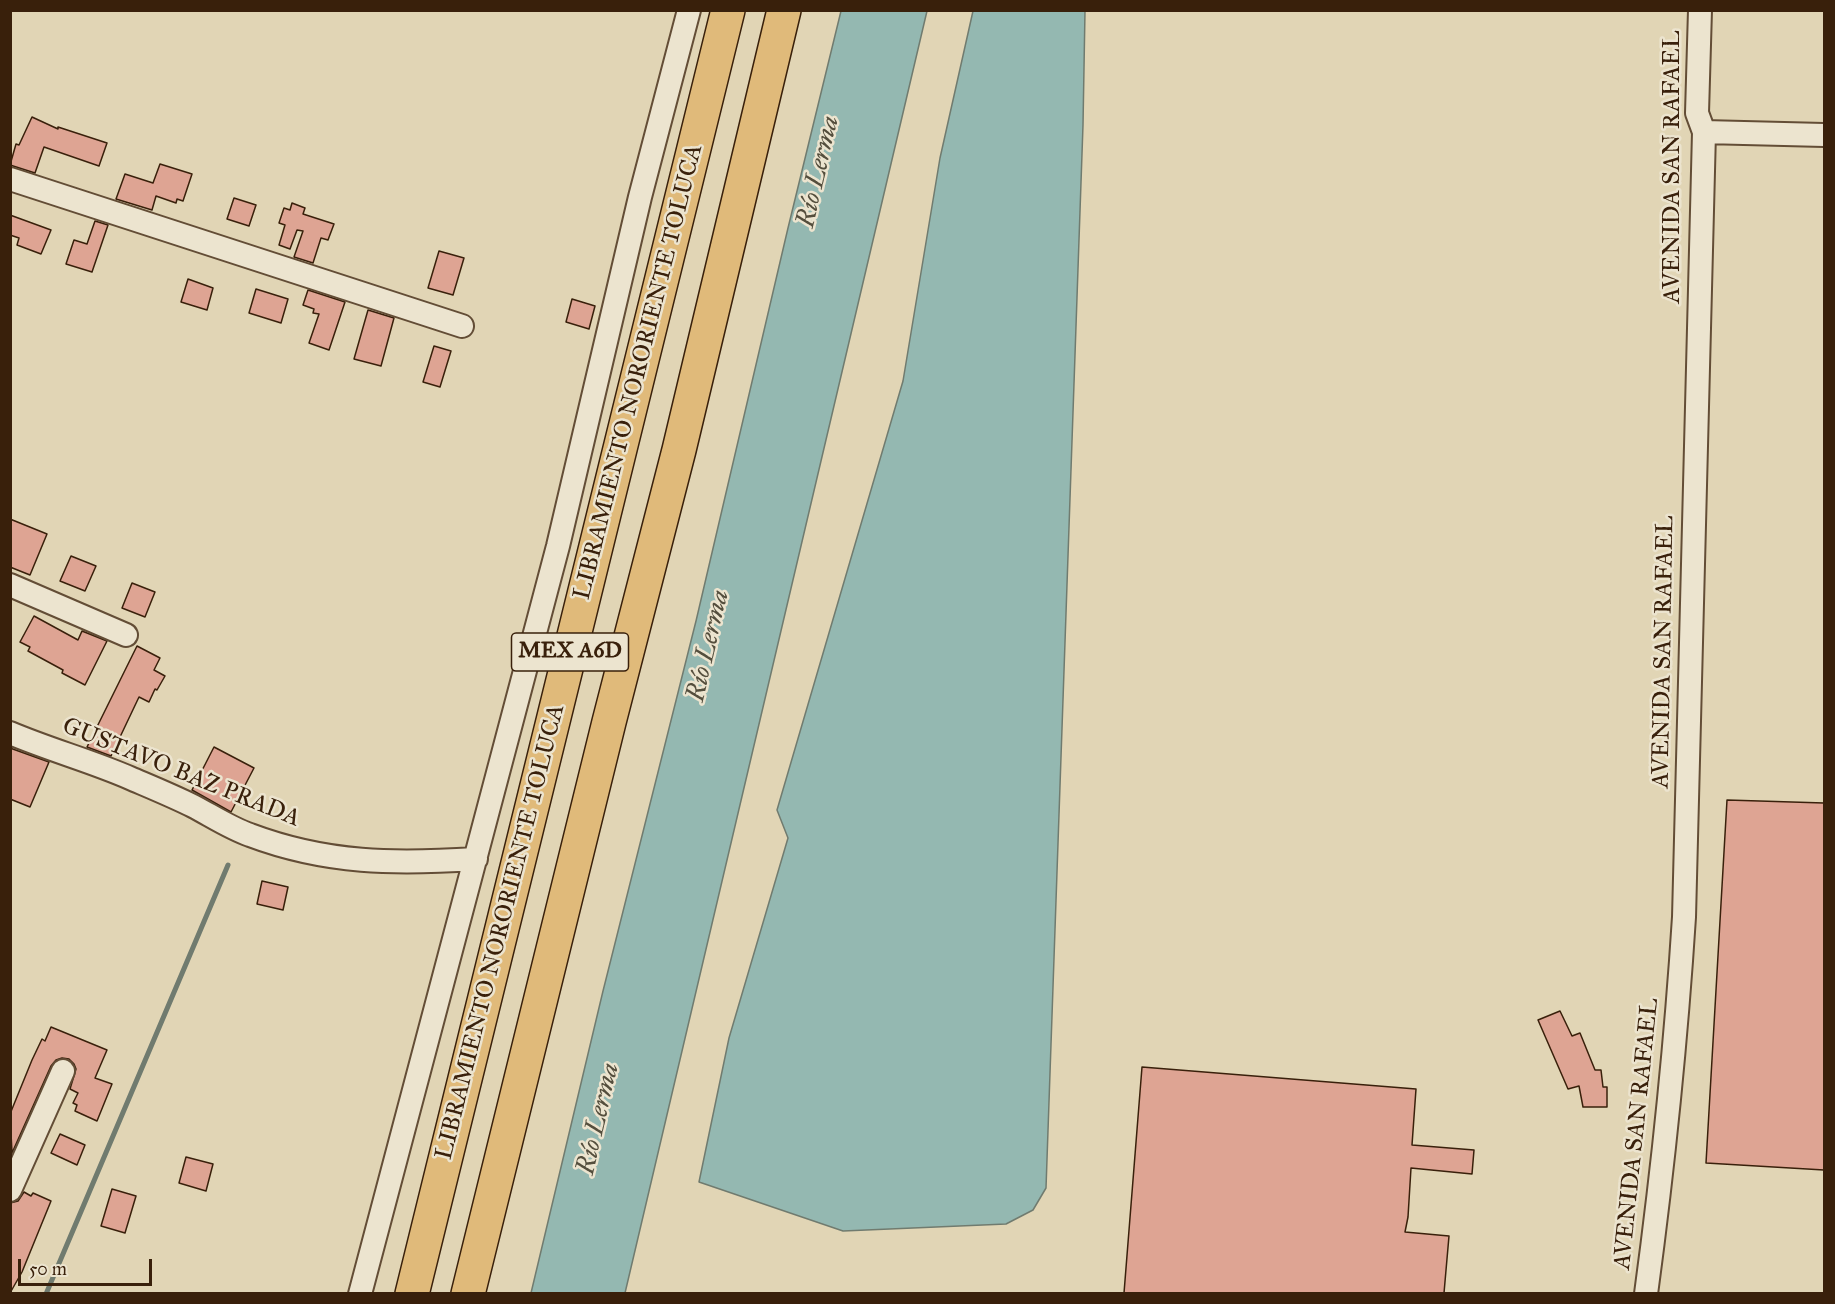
<!DOCTYPE html>
<meta charset="utf-8">
<style>
body{margin:0}
#map{position:relative;width:1835px;height:1304px;overflow:hidden;background:#e1d5b5;font-family:"IM FELL Great Primer",serif}
canvas{display:block}
.frame{position:absolute;inset:0;border:12px solid #39200b;pointer-events:none}
.scale{position:absolute;left:18px;top:1259px;width:134px;height:27px;box-sizing:border-box;border:3px solid #39200b;border-top:0;padding-left:8px;font-size:18px;line-height:21px;white-space:nowrap;color:#39200b;-webkit-text-stroke:4px #ece4cf;paint-order:stroke}
</style>
<div id="map">
<canvas width="1835" height="1304"></canvas>
<div class="frame"></div>
<div class="scale">50 m</div>
</div>
<script>
const g = document.querySelector('canvas').getContext('2d');
g.lineJoin = 'round';
function fillPath(path, color) { g.fillStyle = color; g.fill(path, 'evenodd'); }
function stroke(path, color, width, dash) { g.strokeStyle = color; g.lineWidth = width; g.lineCap = dash ? 'butt' : 'round'; g.setLineDash(dash || []); g.stroke(path); }
function label(font, color, halo, rows, align = 'center') {
  g.font = font + ' "IM FELL Great Primer",serif'; g.lineWidth = 5; g.setLineDash([]); g.textBaseline = 'middle'; g.strokeStyle = halo; g.fillStyle = color; for (const [text, x, y, turn = 0] of rows) {
    g.save(); g.translate(x, y); g.rotate((+turn || 0) * Math.PI / 180); g.textAlign = isNaN(turn) ? turn : align; if (halo) g.strokeText(text, 0, 0); g.fillText(text, 0, 0); g.restore();
  }
}
const water = new Path2D(`
 M841,11H927L625,1293H531L603,991L696,621L788,228Z
 M973,11H1085L1083,125L1046,1188L1033,1210L1006,1224L843,1231L699,1182L729,1038L788,838L777,810L903,381L940,158Z`);
const stream = new Path2D(`
 M46,1294L228,865`);
const building = new Path2D(`
 M32,117L58,129V127L107,143L99,166L44,147L35,173L10,165L16,144L19,145Z
 M160,164L192,174L183,201L177,199L176,203L156,196L152,210L116,199L125,174L153,183Z
 M234,198L256,205L249,226L227,219Z
 M292,203L305,208L303,214L334,224L328,240L321,238L313,263L294,257L303,231L297,230L290,249L279,245L285,225L279,223L284,208L290,210Z
 M10,215L51,230L41,254L17,245L19,238L10,235Z
 M95,221L108,225L92,272L66,264L74,240L87,244Z
 M439,251L464,258L453,295L428,288Z
 M188,279L213,288L207,310L181,302Z
 M256,289L288,299L281,323L249,313Z
 M308,290L345,302L329,350L309,343L319,314L313,313L314,309L303,305Z
 M572,299L595,306L589,329L566,322Z
 M368,310L394,318L381,366L354,359Z
 M434,346L451,351L440,387L423,382Z
 M10,519L47,534L30,575L10,567Z
 M71,556L96,566L85,591L60,581Z
 M132,583L155,592L145,617L122,608Z
 M34,616L78,640L82,631L107,641L85,685L62,673L63,670L28,651L30,647L20,642Z
 M137,646L160,658L154,670L165,676L157,690L155,689L149,702L139,697L111,756L87,747Z
 M214,747L254,768L231,812L192,790Z
 M10,748L49,762L30,807L10,799Z
 M1727,800L1824,803V1170L1706,1163Z
 M262,881L288,887L283,910L257,904Z
 M1560,1011L1572,1036L1580,1033L1595,1070H1601L1603,1087H1607V1107H1583L1579,1086L1568,1089L1538,1020Z
 M51,1027L107,1050L95,1078L112,1084L97,1121L75,1111L77,1105L73,1103L78,1093L70,1089L76,1069L74,1064L69,1059L62,1058L56,1060L51,1066L12,1153L10,1114L32,1060L42,1039L45,1041Z
 M1142,1067L1416,1089L1412,1145L1474,1150L1472,1174L1411,1168L1408,1217L1405,1232L1449,1236L1444,1293H1124Z
 M60,1134L85,1145L77,1165L51,1153Z
 M186,1157L213,1164L206,1191L179,1183Z
 M112,1189L136,1196L125,1233L101,1226Z
 M24,1192L31,1196L33,1193L51,1201L22,1272L10,1293V1203L18,1201Z`);
const minor = new Path2D(`
 M1704,132L1824,135
 M10,179L462,326
 M10,585L126,635
 M10,733C50,750 91,761 130,778C151,787 173,796 193,806C212,816 230,828 250,835C327,864 395,864 476,859
 M10,1190L63,1071
 M360,1294L558,546L640,197L689,10
 M1646,1294C1663,1168 1676,1043 1684,917L1704,132L1697,113L1700,10`);
const highway = new Path2D(`
 M412,1294L728,10
 M468,1294L609,722L679,450L784,10`);
const shields = [
 [570,652,117]
];
const shieldNames = [
 ["MEX A6D",570,652]
];
const streetNames = [
 ["AVENIDA SAN RAFAEL",1673,167,-90],
 ["LIBRAMIENTO NORORIENTE TOLUCA",639,372,-76],
 ["AVENIDA SAN RAFAEL",1664,652,-89],
 ["GUSTAVO BAZ PRADA",181,773,22],
 ["LIBRAMIENTO NORORIENTE TOLUCA",501,932,-76],
 ["AVENIDA SAN RAFAEL",1637,1134,-84]
];
const waterNames = [
 ["Río Lerma",819,172,-77],
 ["Río Lerma",709,646,-77],
 ["Río Lerma",599,1119,-77]
];
fillPath(water, '#94b8b1');
stroke(water, '#707b6f', 1.5);
stroke(stream, '#707b6f', 5);
fillPath(building, '#dea493');
stroke(building, '#39200b', 1.5);
stroke(minor, '#634d36', 26);
stroke(highway, '#39200b', 36);
stroke(minor, '#ece4cf', 22);
stroke(highway, '#e0ba7a', 33);
for (const [x, y, w] of shields) { const box = new Path2D(); box.roundRect(x - w / 2, y - 19, w, 38, 4.5); g.fillStyle = '#ece4cf'; g.fill(box); stroke(box, '#39200b', 1.5); }
label('bold 22px', '#39200b', null, shieldNames);
label('24px', '#39200b', '#ece4cf', streetNames);
label('italic 26px', '#544e3d', '#ece4cf', waterNames);
</script>
